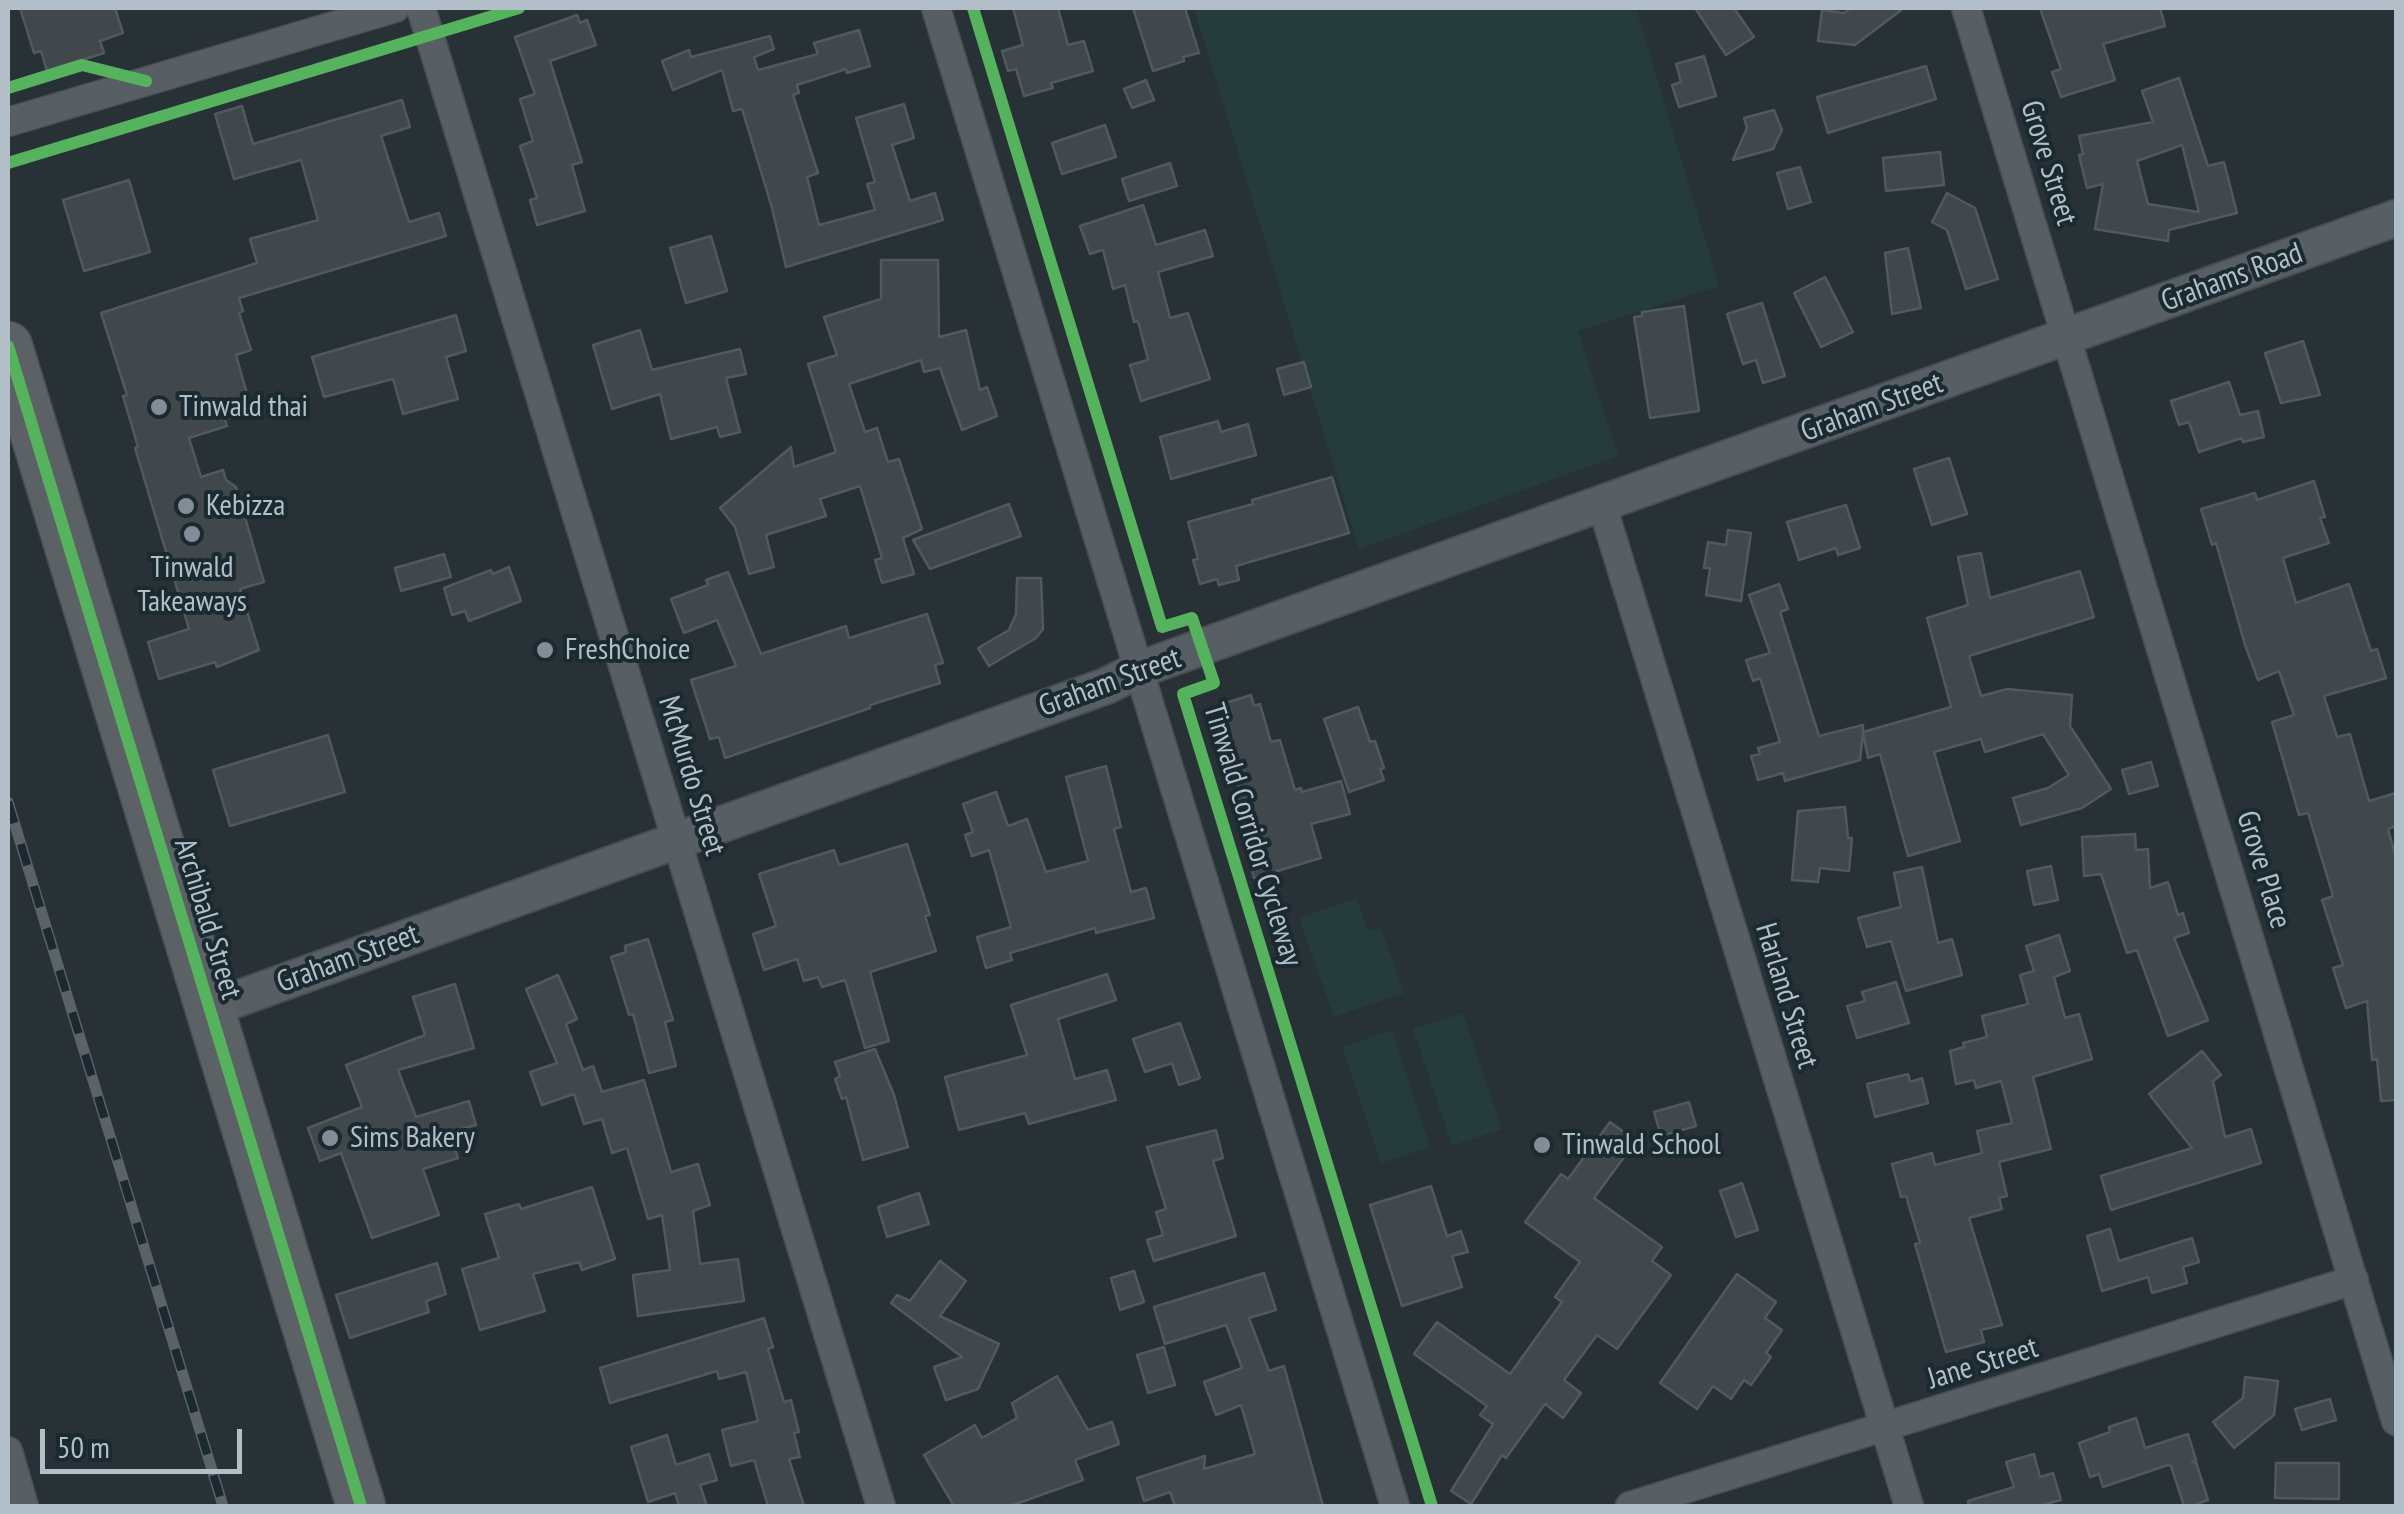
<!DOCTYPE html>
<style>
body{margin:0}
#map{position:relative;width:2404px;height:1514px;overflow:hidden;background:#283136;font-family:"PT Sans Narrow",sans-serif}
canvas{display:block}
.frame{position:absolute;inset:0;border:10px solid #b2bfc8;pointer-events:none}
.scale{position:absolute;left:40px;top:1429px;width:202px;height:45px;box-sizing:border-box;border:5px solid #b2bfc8;border-top:0;padding-left:12px;font-size:30px;line-height:35px;white-space:nowrap;color:#b2bfc8;-webkit-text-stroke:8px #1b2931;paint-order:stroke}
</style>
<div id="map">
<canvas width="2404" height="1514"></canvas>
<div class="frame"></div>
<div class="scale">50 m</div>
</div>
<script>
const g = document.querySelector('canvas').getContext('2d');
g.lineJoin = 'round';
function fillPath(path, color) { g.fillStyle = color; g.fill(path, 'evenodd'); }
function stroke(path, color, width, dash) { g.strokeStyle = color; g.lineWidth = width; g.lineCap = dash ? 'butt' : 'round'; g.setLineDash(dash || []); g.stroke(path); }
function label(font, color, halo, rows, align = 'center') {
  g.font = font + ' "PT Sans Narrow",sans-serif'; g.lineWidth = 8; g.setLineDash([]); g.textBaseline = 'middle'; g.strokeStyle = halo; g.fillStyle = color; for (const [text, x, y, turn = 0] of rows) {
    g.save(); g.translate(x, y); g.rotate((+turn || 0) * Math.PI / 180); g.textAlign = isNaN(turn) ? turn : align; if (halo) g.strokeText(text, 0, 0); g.fillText(text, 0, 0); g.restore();
  }
}
const green = new Path2D(`
 M1194,8H1636L1719,286L1578,331L1618,456L1359,549Z
 M1357,898L1368,931L1381,927L1404,993L1334,1017L1299,918Z
 M1463,1013L1502,1129L1452,1146L1413,1029Z
 M1392,1030L1430,1147L1381,1163L1342,1047Z`);
const building = new Path2D(`
 M20,8H115L123,33L100,41L104,53L47,71L41,51L34,53Z
 M1013,8H1058L1068,45L1084,41L1093,71L1051,83L1053,88L1024,96L1016,69L1008,71L1002,51L1023,45Z
 M1133,8H1185L1199,53L1183,57L1184,61L1153,71Z
 M1695,8H1734L1754,37L1726,55Z
 M1851,8H1904L1855,45L1818,41L1822,10L1844,13Z
 M2040,8H2160L2165,26L2103,44L2115,80L2061,97L2052,72L2061,69Z
 M577,15L580,23L587,20L596,45L550,61L582,162L572,165L585,211L537,225L530,200L537,198L520,146L533,141L520,99L535,94L515,37Z
 M859,30L870,66L847,73L846,69L797,85L799,93L793,95L818,173L807,177L819,225L875,210L867,184L875,182L856,118L904,104L914,138L892,145L910,201L935,193L943,220L786,267L772,208L742,109L733,111L722,70L673,90L662,61L689,50L691,57L770,36L774,49L754,57L758,70L818,54L814,43Z
 M1704,56L1716,96L1679,107L1672,85L1681,82L1676,64Z
 M1926,66L1936,99L1828,133L1817,97Z
 M2179,78L2208,166L2224,162L2237,213L2169,230L2168,241L2095,229L2103,184L2087,188L2079,155L2083,154L2079,136L2153,122L2142,91ZM2182,145L2199,212L2148,204L2137,161Z
 M1146,80L1154,100L1132,108L1124,89Z
 M402,100L410,127L381,136L409,222L439,213L446,236L239,298L243,311L239,313L251,350L236,355L252,411L225,419L227,426L189,438L201,477L223,470L226,480L236,487L264,582L240,589L259,650L217,667L215,662L159,679L148,642L189,629L135,448L138,447L123,396L127,395L101,313L257,263L250,239L318,220L301,160L234,179L215,114L242,106L253,144Z
 M1774,110L1782,130L1773,149L1733,160L1747,128L1744,118Z
 M1105,125L1116,157L1062,174L1052,143Z
 M1940,152L1944,185L1886,191L1883,158Z
 M1170,163L1177,186L1129,201L1122,179Z
 M1800,167L1811,202L1788,209L1777,173Z
 M129,180L150,252L84,271L63,200Z
 M1947,193L1975,208L1998,279L1966,289L1947,230L1932,222Z
 M1143,205L1156,245L1205,230L1213,256L1158,272L1170,318L1188,313L1210,379L1141,401L1130,365L1148,360L1138,321L1134,322L1125,285L1113,289L1103,250L1090,254L1080,226Z
 M711,236L727,291L686,303L670,248Z
 M1908,248L1921,308L1892,314L1885,253Z
 M881,260H938L939,337L966,330L980,390L987,387L997,416L962,430L940,368L924,372L921,360L849,384L865,432L877,428L888,462L899,459L922,529L903,538L914,574L882,583L875,560L882,558L860,486L820,499L826,516L766,535L774,567L749,574L735,527L720,508L791,447L794,467L836,452L808,364L837,355L824,317L881,299Z
 M1825,277L1853,332L1821,347L1794,293Z
 M1762,303L1785,376L1763,383L1756,360L1743,364L1727,314Z
 M1684,306L1699,411L1650,418L1634,317L1642,316V312Z
 M456,315L466,351L446,357L458,399L403,414L393,379L324,397L312,357Z
 M640,330L652,370L740,349L746,374L726,378L740,432L720,437L717,427L671,439L660,394L612,409L593,345Z
 M2303,341L2320,395L2281,403L2265,353Z
 M1304,362L1311,387L1284,395L1277,369Z
 M2229,382L2240,415L2258,411L2264,437L2243,442L2242,438L2199,452L2189,422L2179,425L2171,401Z
 M1218,421L1221,432L1248,424L1256,455L1171,479L1160,437Z
 M1949,458L1967,514L1932,525L1914,469Z
 M1332,477L1349,533L1236,566L1239,580L1219,585L1217,579L1200,584L1193,560L1198,559L1188,522L1253,504L1252,500Z
 M2314,481L2325,517L2320,518L2329,543L2283,558L2296,603L2349,584L2371,651L2377,649L2386,678L2324,696L2337,737L2350,734L2369,801L2396,793V826L2388,829L2396,858V1100L2381,1101L2377,1059L2372,1060L2367,1001L2346,1008L2333,968L2343,965L2322,900L2333,896L2308,813L2299,815L2272,722L2294,715L2279,671L2258,680L2245,645L2216,543L2212,545L2201,509L2255,493L2257,500Z
 M1009,504L1021,536L930,569L913,540Z
 M1846,505L1860,548L1838,555L1836,548L1799,560L1787,522Z
 M1728,530L1751,533L1741,601L1706,595L1710,568H1704L1708,542L1726,545Z
 M1981,553L1990,598L2080,571L2094,617L1969,656L1981,696L2007,689L2072,695L2070,726L2111,789L2082,808L2021,825L2013,798L2048,788L2069,775L2043,734L1985,752L1981,739L1934,752L1960,841L1908,856L1880,754L1868,758L1863,733L1860,760L1785,781L1783,773L1758,780L1751,756L1760,754L1758,748L1780,742L1760,678L1753,681L1746,660L1770,653L1749,595L1779,584L1788,609L1780,612L1819,736L1863,725V732L1951,707L1927,618L1968,605L1958,557Z
 M444,554L451,577L401,591L395,568Z
 M509,567L521,601L469,621L465,611L452,615L444,588L491,570L493,574Z
 M728,572L761,654L846,626L849,638L927,614L943,663L935,665L940,683L870,705V708L725,758L719,737L710,739L691,680L736,666L717,620L684,633L671,599L708,585L706,580Z
 M1017,578H1041L1043,629L1036,638L989,666L978,648L1009,630L1016,614Z
 M1251,695L1254,706L1260,704L1271,742L1280,740L1295,790L1301,788L1302,792L1341,781L1350,814L1311,824L1321,858L1254,878L1233,796L1240,794L1221,715L1225,714L1222,704Z
 M1358,707L1370,742L1375,741L1384,768L1380,769L1384,780L1349,792L1324,719Z
 M328,735L345,792L230,826L213,770Z
 M2151,762L2158,786L2129,794L2122,770Z
 M1106,766L1121,827L1114,829L1131,892L1146,888L1154,918L1096,933L1095,928L1010,953L1012,960L986,968L977,937L1011,927L989,850L972,856L965,835L973,832L963,804L996,792L1008,826L1027,819L1046,872L1088,861L1066,777Z
 M1845,807L1848,838H1852L1849,871L1820,868L1818,882L1792,880L1798,811Z
 M2135,834L2136,850L2148,849L2150,888L2168,882L2178,915L2183,913L2189,933L2174,938L2208,1020L2168,1036L2137,950L2127,953L2101,874L2084,876L2082,837Z
 M907,844L930,915L925,916L936,951L870,972L889,1041L865,1048L845,980L822,987L818,977L804,981L797,959L764,970L753,934L776,926L759,874L834,850L839,865Z
 M2051,866L2058,900L2034,905L2027,871Z
 M1922,867L1938,943L1952,939L1962,975L1906,991L1891,941L1867,947L1858,918L1901,907L1894,873Z
 M2059,935L2070,971L2054,977L2065,1018L2079,1014L2092,1059L2033,1077L2051,1149L1999,1162L2007,1196L1999,1198L2002,1209L1969,1218L2002,1325L1981,1330L1984,1342L1946,1352L1915,1244L1920,1243L1906,1196L1901,1197L1892,1164L1932,1153L1935,1165L1982,1153L1977,1131L2012,1123L2001,1081L1976,1088L1974,1080L1956,1084L1950,1051L1964,1047L1963,1043L1987,1037L1982,1016L2028,1004L2020,975L2034,971L2026,946Z
 M648,939L673,1020L665,1022L676,1066L649,1073L633,1014L629,1015L611,957L626,952L625,946Z
 M1107,974L1116,1000L1058,1019L1075,1079L1107,1070L1116,1100L1029,1124L1025,1113L959,1130L945,1077L1027,1055L1011,1005Z
 M558,975L577,1019L566,1024L583,1070L593,1066L602,1092L644,1080L671,1172L698,1164L710,1205L693,1211L700,1264L738,1259L744,1301L638,1316L633,1275L670,1270L662,1215L648,1219L627,1148L612,1153L602,1119L584,1124L574,1094L542,1105L530,1072L557,1063L526,989Z
 M1896,982L1909,1023L1857,1038L1847,1006L1865,1001L1862,992Z
 M455,984L474,1048L398,1070L416,1117L469,1101L476,1125L450,1132L458,1158L423,1169L439,1215L372,1238L341,1153L320,1161L308,1128L362,1107L346,1065L425,1035L413,997Z
 M1180,1023L1200,1078L1179,1085L1172,1063L1145,1072L1133,1039Z
 M875,1049L894,1095L908,1147L863,1160L846,1097L842,1099L835,1079L840,1076L835,1062Z
 M2202,1051L2221,1075L2213,1081L2225,1137L2251,1129L2261,1163L2111,1210L2101,1176L2192,1148L2149,1094Z
 M1908,1074L1910,1082L1922,1078L1928,1103L1875,1117L1867,1084Z
 M1689,1102L1696,1126L1661,1136L1654,1112Z
 M1610,1122L1636,1141L1594,1198L1662,1247L1652,1261L1671,1275L1617,1349L1597,1335L1564,1380L1581,1393L1563,1418L1545,1404L1506,1458L1502,1455L1471,1504L1451,1491L1493,1424L1480,1415L1487,1406L1414,1354L1437,1322L1510,1374L1562,1302L1555,1297L1580,1262L1525,1222L1561,1174L1568,1179Z
 M1216,1130L1223,1158L1213,1161L1236,1236L1154,1261L1147,1240L1163,1235L1156,1212L1166,1209L1147,1147Z
 M1742,1183L1758,1230L1736,1237L1720,1191Z
 M1431,1186L1447,1236L1461,1231L1468,1252L1452,1256L1462,1287L1402,1306L1370,1205Z
 M592,1187L615,1259L582,1270L579,1262L533,1274L545,1311L480,1330L462,1269L499,1258L485,1214L519,1204L521,1209Z
 M919,1193L929,1224L887,1237L878,1207Z
 M2110,1229L2119,1261L2192,1238L2199,1262L2183,1267L2187,1283L2152,1293L2148,1277L2102,1291L2087,1236Z
 M940,1261L966,1281L940,1316L999,1344L978,1389L946,1400L934,1367L962,1357L891,1303L897,1295L910,1301Z
 M437,1263L446,1294L426,1301L429,1312L350,1338L336,1295Z
 M1134,1271L1144,1302L1120,1310L1111,1278Z
 M1264,1273L1276,1310L1249,1318L1269,1371L1284,1366L1323,1506H1175L1170,1492L1144,1501L1137,1478L1205,1456L1204,1469L1255,1454L1241,1405L1216,1415L1204,1382L1242,1368L1226,1325L1165,1344L1154,1307Z
 M1737,1274L1776,1302L1765,1318L1782,1330L1766,1353L1771,1357L1751,1385L1744,1380L1731,1399L1713,1386L1697,1409L1660,1383Z
 M764,1318L773,1347L768,1349L784,1402L791,1400L799,1432L794,1433L800,1457L789,1459L804,1506H768L754,1460L731,1466L722,1430L758,1421L746,1372L719,1379L717,1371L610,1403L600,1368Z
 M1164,1347L1175,1385L1148,1393L1137,1355Z
 M1057,1376L1088,1430L1112,1422L1119,1444L1075,1460L1083,1480L1010,1506H954L924,1455L975,1425L982,1438L1017,1418L1012,1403Z
 M2245,1377L2278,1381L2274,1415L2234,1448L2213,1422L2243,1398Z
 M2330,1399L2336,1420L2302,1430L2295,1409Z
 M2136,1418L2145,1448L2188,1434L2196,1460L2192,1462H2196L2208,1500L2197,1504L2198,1506H2184L2171,1466L2168,1465L2103,1487L2099,1474L2090,1477L2079,1443L2110,1432L2109,1427Z
 M667,1435L676,1465L709,1454L717,1480L700,1485L707,1506H679L675,1493L648,1502L631,1447Z
 M2034,1454L2040,1477L2053,1473L2061,1500L2038,1506H1969L1968,1501L2014,1487L2006,1462Z
 M2276,1463H2339V1499L2275,1498Z`);
const minor = new Path2D(`
 M421,8L881,1506
 M936,8L1395,1506
 M1966,8L2396,1421
 M8,122L395,8
 M1602,505L1909,1506
 M8,1451L24,1506
 M1630,1506L2354,1280`);
const tertiary = new Path2D(`
 M209,1009L1106,686L1138,670L2396,218`);
const trunk = new Path2D(`
 M8,346L361,1506`);
const rail = new Path2D(`
 M8,802L223,1506`);
const cycleway = new Path2D(`
 M973,8L1162,627L1192,618L1214,683L1183,694L1432,1506
 M8,88L82,65L146,81
 M8,163L519,8
 M8,346L361,1506`);
const markers = [
 [159,407,10,"#828d95"],
 [186,506,10,"#828d95"],
 [192,534,10,"#828d95"],
 [545,650,10,"#828d95"],
 [330,1138,10,"#828d95"],
 [1542,1145,10,"#828d95"]
];
const streetNames = [
 ["Grove Street",2048,163,73],
 ["Grahams Road",2232,278,-20],
 ["Graham Street",1872,408,-20],
 ["Graham Street",1110,683,-20],
 ["McMurdo Street",691,776,73],
 ["Tinwald Corridor Cycleway",1252,835,73],
 ["Grove Place",2263,870,73],
 ["Archibald Street",207,919,73],
 ["Graham Street",348,959,-20],
 ["Harland Street",1786,996,73],
 ["Jane Street",1983,1364,-17]
];
const poiNames = [
 ["Tinwald thai",179,407],
 ["Kebizza",206,506],
 ["Tinwald",192,568,"center"],
 ["Takeaways",192,602,"center"],
 ["FreshChoice",565,650],
 ["Sims Bakery",350,1138],
 ["Tinwald School",1562,1145]
];
fillPath(green, '#253d3a');
fillPath(building, '#40484c');
stroke(building, '#50595e', 2.5);
stroke(minor, '#464d51', 31);
stroke(tertiary, '#464d51', 39);
stroke(trunk, '#454d51', 51);
stroke(minor, '#585f64', 28);
stroke(tertiary, '#585f64', 35);
stroke(trunk, '#5c6165', 48);
stroke(rail, '#5c6368', 11);
stroke(rail, '#1b2931', 8, [22]);
stroke(cycleway, '#56b35d', 12);
for (const [x, y, r, color] of markers) { const dot = new Path2D(); dot.arc(x, y, r, 0, 2 * Math.PI); g.fillStyle = color; g.fill(dot); stroke(dot, '#1b2931', 4); }
label('30px', '#b2bfc8', '#1b2931', streetNames);
label('30px', '#b2bfc8', '#1b2931', poiNames, 'left');
</script>
